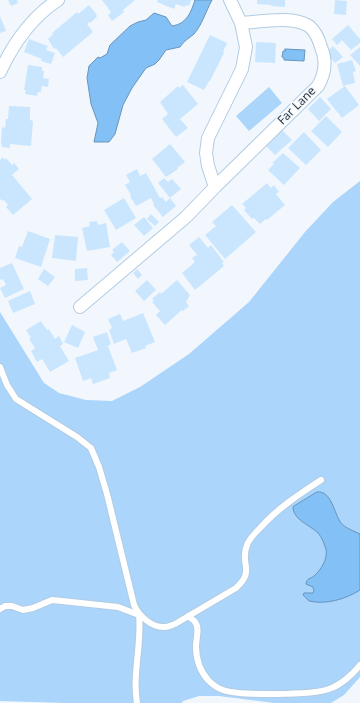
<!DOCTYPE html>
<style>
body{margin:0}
canvas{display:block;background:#f1f7fc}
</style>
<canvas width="360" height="703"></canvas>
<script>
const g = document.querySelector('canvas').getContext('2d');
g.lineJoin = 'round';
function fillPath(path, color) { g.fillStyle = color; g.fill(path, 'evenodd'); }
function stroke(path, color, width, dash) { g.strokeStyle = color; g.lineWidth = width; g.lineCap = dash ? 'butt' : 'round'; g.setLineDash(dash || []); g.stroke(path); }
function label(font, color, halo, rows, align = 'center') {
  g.font = font + ' "Open Sans",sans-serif'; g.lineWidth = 3; g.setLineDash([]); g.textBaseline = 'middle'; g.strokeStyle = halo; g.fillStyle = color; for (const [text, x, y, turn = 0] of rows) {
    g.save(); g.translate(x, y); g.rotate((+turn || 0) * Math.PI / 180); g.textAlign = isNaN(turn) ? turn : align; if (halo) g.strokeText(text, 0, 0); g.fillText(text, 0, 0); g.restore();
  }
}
const green = new Path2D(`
 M269,87L282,103L249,131L236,116Z
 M360,181V677L344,695L331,703H274L219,696H199L183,701L182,703H65L0,701V312L44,383L59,393L86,400L112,401L140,387L189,354L249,302L305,232L333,202Z`);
const water = new Path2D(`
 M195,0H212C206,11 202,25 194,34C188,39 185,40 180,47L166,50L159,60L155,64L146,68L132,88L123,105L115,134L109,142H94L98,123L91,104L87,78L89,66L98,57L100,58L107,54L110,45L130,26L138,22L146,20L154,13L166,17L172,26C187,24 191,12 195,0Z
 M285,49L305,50L304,61L284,60V58L282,57L283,51H285Z
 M317,492C332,490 334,514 341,523C345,528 354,531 360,534V590C346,599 326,605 309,601L303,595L304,593H313L314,591L313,587L306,584C307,578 310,579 314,576C321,570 328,559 326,549C324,544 322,537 318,533C310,525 293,520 293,507Z`);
const building = new Path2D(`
 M8,0H17L18,3L11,6Z
 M102,0H135L123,10L124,12L112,21L108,15L111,12Z
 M158,0H191L189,6L186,5L185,7L176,4L174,9L157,2Z
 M257,0H285V7L271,6V5L257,4Z
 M335,0L347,1L346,15L334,14Z
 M89,5L97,15L96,16L97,17L90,23L89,22L87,24L93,32L63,57L56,48L54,49L48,39L53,34L52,33L77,12L78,14Z
 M0,16L6,31L0,33Z
 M348,25L360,39V43L351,50L342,40L337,45L332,39Z
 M210,35L227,43L223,52L224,53L210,81H209L204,90L187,82Z
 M29,39L48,46L46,50L55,53L51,64L41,61L42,59L24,52Z
 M256,42L276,43L275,63L255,62Z
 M333,46L343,57L335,63L326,53Z
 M360,47V66L350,55Z
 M352,60L356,71L353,72L355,83L343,86L337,64Z
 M28,65L42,67V71H44L43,78L49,79L48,87L42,86L41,92H38L37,96L25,94L26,90H24Z
 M183,85L198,104L180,119L188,128L176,137L162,119L168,114L160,102L178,86L179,88Z
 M345,86L359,105L342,118L327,99Z
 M320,97L331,109L319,121L308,109Z
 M9,106L30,107V120L33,121L31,146L10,144V148L2,147V144H1L2,127L5,128L6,119H8Z
 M326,116L342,132L328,147L311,131Z
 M282,130L292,140L275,155L265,145Z
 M304,132L321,150L306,165L288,148Z
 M170,144L185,162L177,168L178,169L166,177L152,159Z
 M283,153L300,168L284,185L268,170L274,164L272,163Z
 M3,157L5,160L6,158L12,165L14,163L19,169L12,175L32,199L13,215L6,207L8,205L4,200L3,201L0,199V160Z
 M137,169L140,176L146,173L160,198L162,197L166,202L170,198L176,206L163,217L153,205L154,204L151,198L136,206L130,196L131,195L125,185L130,182L126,175Z
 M164,178L168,182L172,179L181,189L170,198L158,183Z
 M267,183L271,188L274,185L279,192L276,194L285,205L267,220L266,219L260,224L254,218L252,219L244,210L246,208L242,204Z
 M124,198L136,218L116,230L104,210Z
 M232,205L256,232L225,259L205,235L216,226L212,222Z
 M151,214L159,222L155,226L147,219Z
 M144,217L153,228L144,236L134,225Z
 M97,221L98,225L106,223L110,247L87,251L82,228L90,226L89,222Z
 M28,231L50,239L41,267L15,258L19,246L22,247Z
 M55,235L78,237L76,261L52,258Z
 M199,237L208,248L211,245L224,262L222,263L224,266L195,290L182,273L195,262L192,258L197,255L189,245Z
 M122,242L130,251L117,262L111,255L114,252L112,250Z
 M12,263L24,289L5,298L0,288L6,285L3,279L0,280V268Z
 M87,268L88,280L75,281V269Z
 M44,269L55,277L48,286L38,279Z
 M137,269L142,275L138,279L133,273Z
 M147,280L156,290L144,301L135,291Z
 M177,280L190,295L186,302L189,306L183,311L182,310L165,325L156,315L160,311L152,302L154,301L152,299L160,292L161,294Z
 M30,291L35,304L13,313L8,301Z
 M143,313L155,342L145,346L146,348L132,353L126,339L114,344L109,330L112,328L108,319L120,314L123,321Z
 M41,321L47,330L49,329L55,339L59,336L63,344L60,346L69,361L50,372L42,359L37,362L31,351L35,348L29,339L31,338L26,330Z
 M72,325L85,332L78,348L64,342Z
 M107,332L111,344L108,346L117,370L109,373L110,378L93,384L91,378L83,381L75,358L98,350L93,337Z`);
const service = new Path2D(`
 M0,367L7,385L16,399L77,437L91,448L99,467L107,494L134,605C139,616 152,628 165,627C168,627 172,625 175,624L236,588C256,570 239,564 247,545C249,539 255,533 260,528C278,508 298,495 321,480
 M0,609L5,606H12L23,610L33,608L52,600L62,601L118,607L139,615C142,644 132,674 137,703
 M188,616C190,618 194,620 195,622C200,628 196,639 196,646C196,658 200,671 208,680C212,684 217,688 223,690C239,696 313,695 329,689C341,685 353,674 360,665`);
const minor = new Path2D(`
 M0,72C13,44 32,17 58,0
 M215,187L318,86C325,74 327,61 321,47C319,40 315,31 309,26C292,15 260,22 241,23
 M80,307L186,217L215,187L208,166L206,153L208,138L242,69L246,47L241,23L230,0`);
const streetNames = [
 ["Far Lane",297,106,-45]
];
fillPath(green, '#abd5fb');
fillPath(water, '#83c0f5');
stroke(water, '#6795bd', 1);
fillPath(building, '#cae6ff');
stroke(service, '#b1cce4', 8);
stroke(minor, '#b1cce4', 14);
stroke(service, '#fff', 6);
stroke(minor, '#fff', 12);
label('12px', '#253039', '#f1f7fc', streetNames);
</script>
